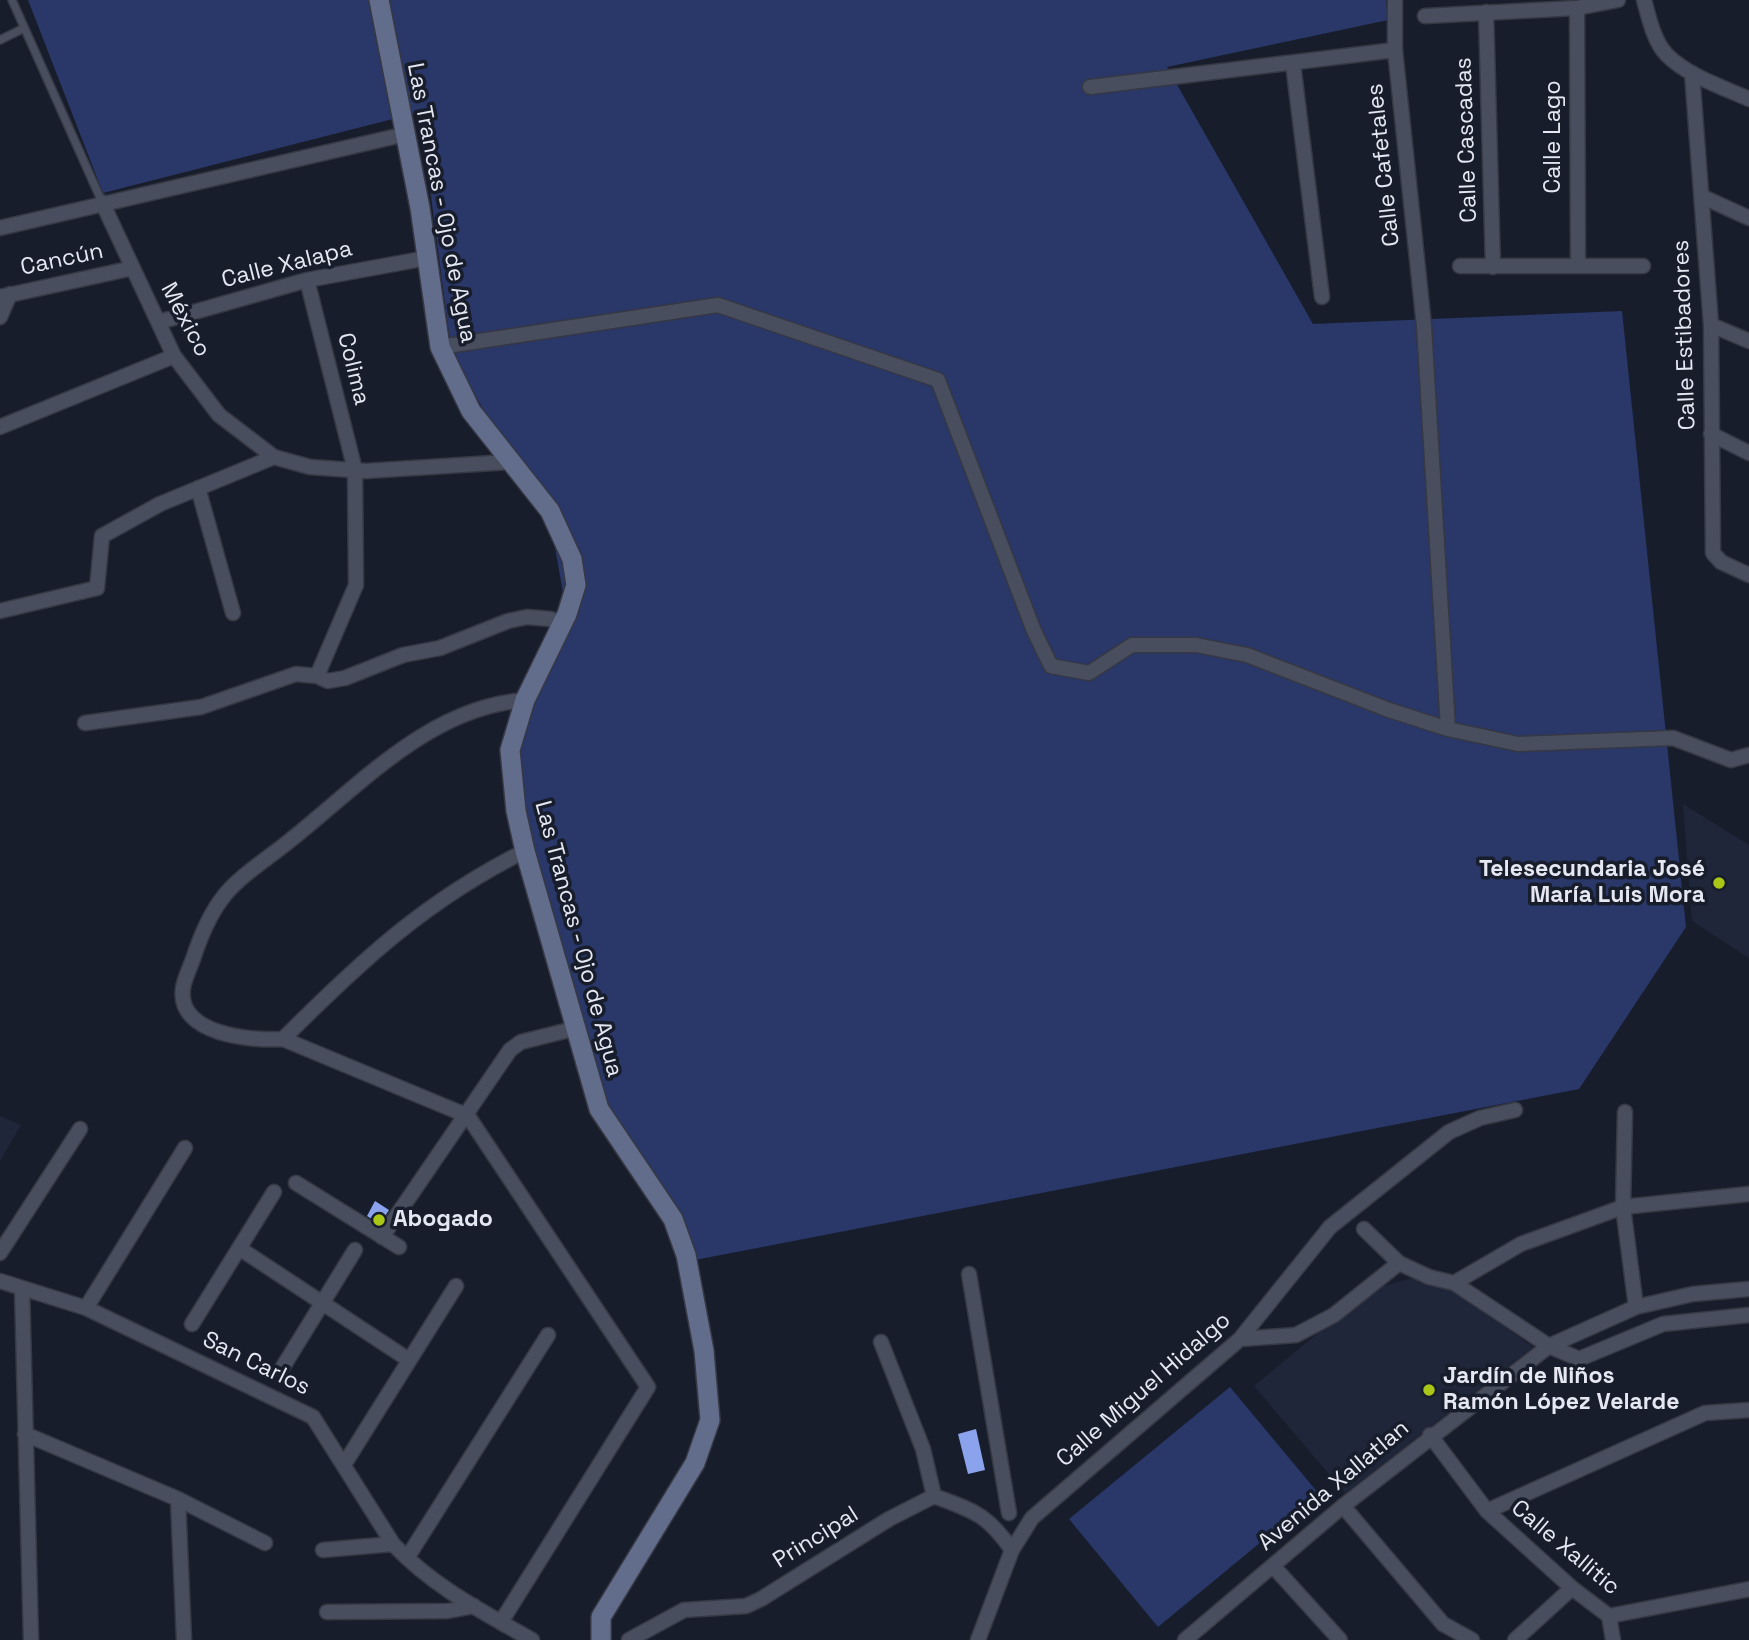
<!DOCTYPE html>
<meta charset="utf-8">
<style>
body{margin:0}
canvas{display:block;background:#181d2b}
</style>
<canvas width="1749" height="1640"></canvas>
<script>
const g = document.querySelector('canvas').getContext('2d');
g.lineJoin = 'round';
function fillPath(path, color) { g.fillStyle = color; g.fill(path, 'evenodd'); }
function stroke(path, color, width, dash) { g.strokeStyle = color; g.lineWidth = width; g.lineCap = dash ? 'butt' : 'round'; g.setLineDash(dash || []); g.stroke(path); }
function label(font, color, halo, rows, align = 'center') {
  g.font = font + ' "Space Grotesk",sans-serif'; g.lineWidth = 7; g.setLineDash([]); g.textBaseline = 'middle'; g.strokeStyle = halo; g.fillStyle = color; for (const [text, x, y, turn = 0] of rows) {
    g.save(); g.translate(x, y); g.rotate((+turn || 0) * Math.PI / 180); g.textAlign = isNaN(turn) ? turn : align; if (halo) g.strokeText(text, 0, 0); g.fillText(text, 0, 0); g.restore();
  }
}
const built = new Path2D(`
 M1683,804L1749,845V958L1692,921Z
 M0,1116L21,1125L0,1161Z
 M1413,1278L1445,1285L1533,1347L1345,1493L1254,1386L1329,1324L1383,1286Z`);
const green = new Path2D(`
 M28,0H1386L1388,20L1167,67L1313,324L1622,311L1686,927L1579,1089L695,1260L587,1094L511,760L566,609L550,520L452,357L420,112L103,193Z
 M1230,1387L1319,1494L1158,1627L1069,1519Z`);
const building = new Path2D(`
 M375,1201L389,1210L380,1224L367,1216Z
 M976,1429L985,1470L968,1474L958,1434Z`);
const lane = new Path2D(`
 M12,0L102,202
 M0,40L24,28`);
const street = new Path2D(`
 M1395,0V50L1424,326L1448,729
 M1644,0C1649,18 1654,42 1667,55C1688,76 1722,87 1749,99
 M1577,8L1578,266
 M1486,12L1493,267
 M1425,16L1577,8L1618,0
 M1293,64L1322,297
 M1692,73L1711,325L1713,553L1721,562L1749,575
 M1090,87L1395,50
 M1703,197L1749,218
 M102,202L174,356L219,415L274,457L310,467L366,471L509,462
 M0,228L406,134
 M1460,266H1643
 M307,280L355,470L356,585L317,676
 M0,297L133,268
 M0,317L10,294
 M159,322L307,280L427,258
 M1711,325L1749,341
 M440,347L718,305L938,380L1034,631L1051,666L1089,673L1132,645H1196L1247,655L1389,710L1448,729L1518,744L1673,738L1731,760L1749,755
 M0,427L174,356
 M1711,434L1749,453
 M198,488L233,613
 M0,611L97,588L102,536L160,504L274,457
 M85,723L201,707L296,674L317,676L328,681L345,678L403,655L440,648L508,621L527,617L551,619L560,627
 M283,1039C360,962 426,900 525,851
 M1625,1112L1623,1207L1636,1307
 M296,1183L399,1247
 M1364,1229L1399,1263
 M382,1237L510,1050L521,1042L577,1028
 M239,1248L409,1360
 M0,1253L80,1129
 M969,1274L1009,1513
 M0,1281L86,1308L313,1417L393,1544C432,1586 483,1612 532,1640
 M1454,1283L1521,1244L1623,1207L1749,1194
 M22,1288L31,1640
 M86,1308L185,1148
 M192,1324L274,1192
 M1240,1339L1296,1335L1334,1315L1399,1263L1429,1277L1454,1283L1549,1346L1636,1307L1693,1294L1749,1289
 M881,1342L923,1449L934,1496
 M281,1370L355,1250
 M25,1434L178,1499L265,1543
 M1430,1435L1487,1511L1572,1588L1609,1616L1749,1589
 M345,1463L456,1286
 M178,1499L184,1640
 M1343,1506L1443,1624L1472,1640
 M1487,1511L1705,1413L1749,1410
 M323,1550L393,1544
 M407,1558L548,1335
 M1273,1566L1340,1640
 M327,1612L448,1611L474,1606
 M1609,1616L1613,1640
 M501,1622L648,1387L468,1116L283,1039C252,1041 176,1035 183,988C185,976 192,964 195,953C202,933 211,912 224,896C239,876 273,855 293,838C363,782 431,707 525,700
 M629,1640L684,1610L746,1606L761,1599L889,1519L934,1496C974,1511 987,1514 1012,1550
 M978,1640L1012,1550L1032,1518L1240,1339L1330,1227L1449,1132L1480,1118L1515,1110
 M1185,1640L1343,1506L1549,1346L1579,1359L1663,1324L1749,1315
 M1515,1640L1572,1588`);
const secondary = new Path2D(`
 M379,0L420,208L440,347L471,411L550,511L572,559L576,585L567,614L525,700L510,750L516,811L525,851L599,1109L673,1219L686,1255L704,1351L710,1420L695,1463L601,1617V1640`);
const markers = [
 [1719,883,7,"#aac718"],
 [379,1220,7,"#aac718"],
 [1429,1390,7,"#aac718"]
];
const streetNames = [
 ["Calle Lago",1554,137,-90],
 ["Calle Cascadas",1467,140,-92],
 ["Calle Cafetales",1384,165,-96],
 ["Las Trancas - Ojo de Agua",441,203,79],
 ["Cancún",62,260,-12],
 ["Calle Xalapa",287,265,-14],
 ["México",185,320,62],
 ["Calle Estibadores",1685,335,-92],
 ["Colima",353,369,76],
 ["Las Trancas - Ojo de Agua",578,939,75],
 ["San Carlos",256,1364,26],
 ["Calle Miguel Hidalgo",1144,1390,-41],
 ["Avenida Xallatlan",1334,1486,-40],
 ["Principal",816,1538,-32],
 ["Calle Xallitic",1565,1548,40]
];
const poiNames = [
 ["Telesecundaria José",1705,870,"right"],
 ["María Luis Mora",1705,896,"right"],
 ["Abogado",393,1220],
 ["Jardín de Niños",1443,1377],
 ["Ramón López Velarde",1443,1403]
];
fillPath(built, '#1f2639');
fillPath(green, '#293769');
fillPath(building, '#8ba3ed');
stroke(lane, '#363844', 10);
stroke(street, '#363844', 17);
stroke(secondary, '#363844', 22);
stroke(lane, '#484e5e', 7);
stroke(street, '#484e5e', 14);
stroke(secondary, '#626c8b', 19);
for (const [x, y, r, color] of markers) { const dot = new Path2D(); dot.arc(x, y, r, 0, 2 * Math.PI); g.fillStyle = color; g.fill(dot); stroke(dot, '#181d2b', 2.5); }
label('23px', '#e5e8f2', '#181d2b', streetNames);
label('bold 23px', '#e5e8f2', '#181d2b', poiNames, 'left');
</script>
